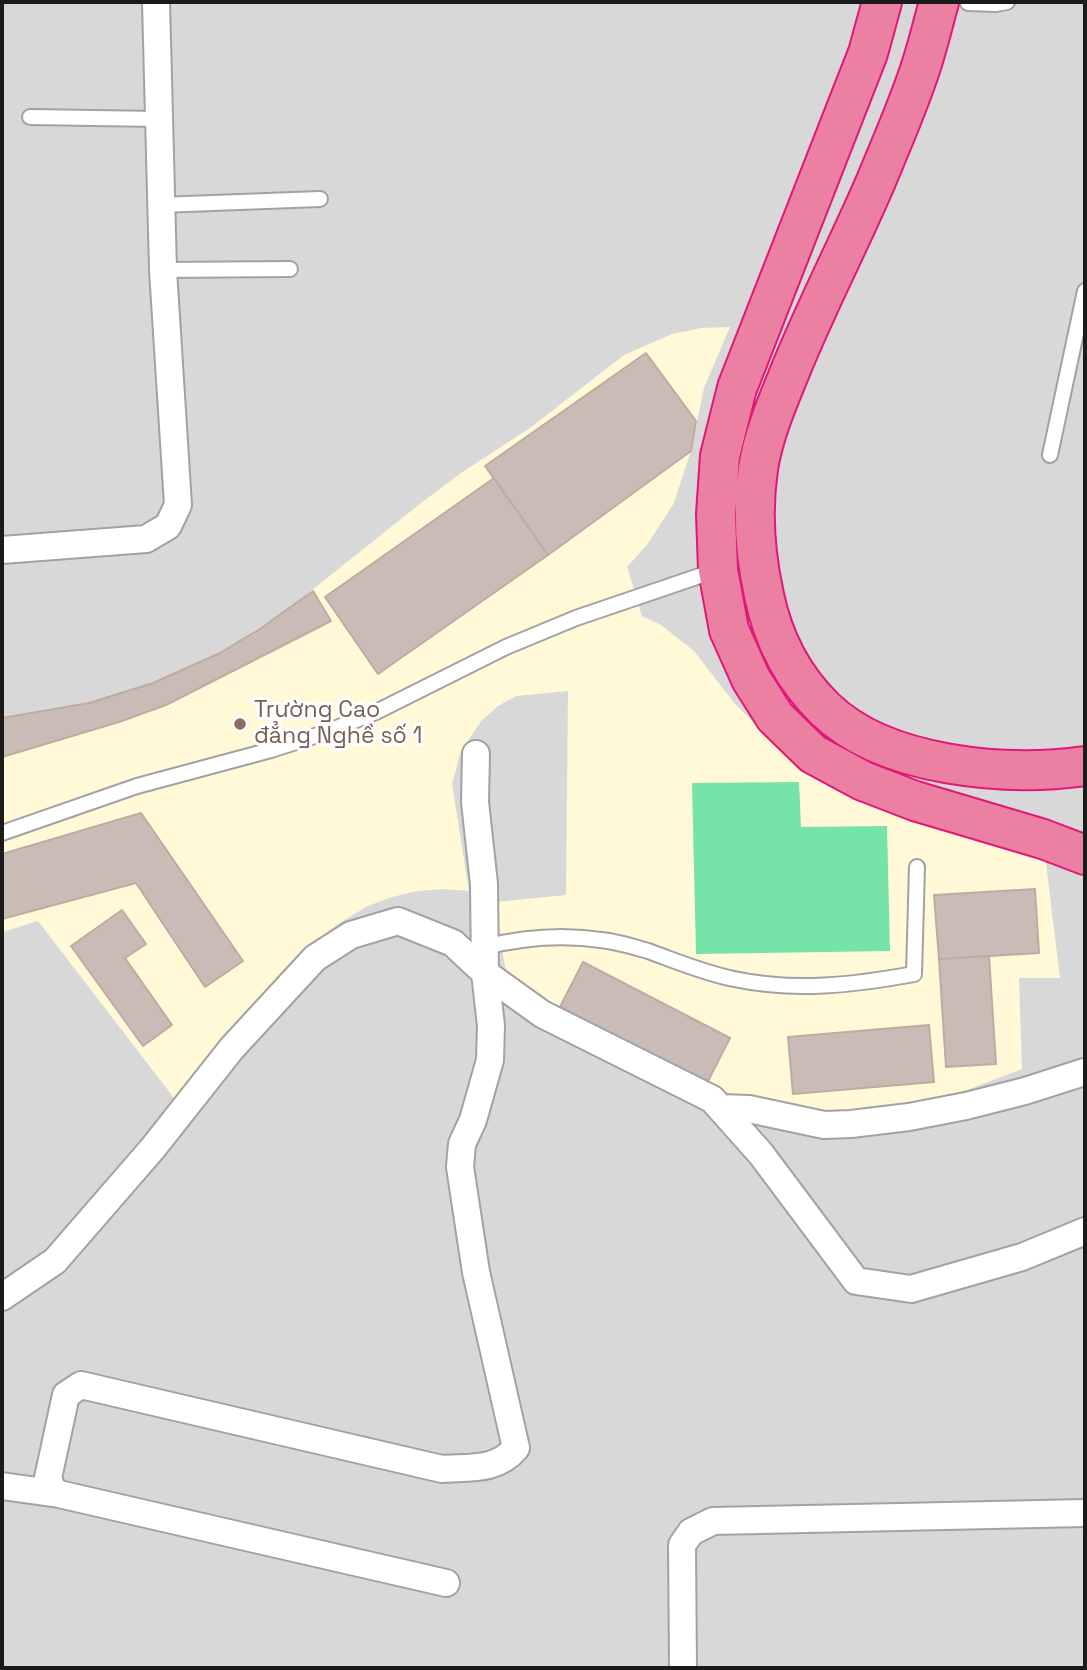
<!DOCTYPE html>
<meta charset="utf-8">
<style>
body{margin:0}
#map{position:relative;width:1087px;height:1670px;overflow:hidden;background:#eee7df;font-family:"Space Grotesk",sans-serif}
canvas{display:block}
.frame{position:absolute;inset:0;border:4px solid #1b1b1b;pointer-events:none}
</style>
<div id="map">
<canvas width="1087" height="1670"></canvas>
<div class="frame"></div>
</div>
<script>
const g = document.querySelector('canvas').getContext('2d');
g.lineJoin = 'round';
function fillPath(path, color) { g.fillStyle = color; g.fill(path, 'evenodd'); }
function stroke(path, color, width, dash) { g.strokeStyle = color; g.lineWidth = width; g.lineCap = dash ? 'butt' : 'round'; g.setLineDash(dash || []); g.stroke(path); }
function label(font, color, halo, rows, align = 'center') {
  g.font = font + ' "Space Grotesk",sans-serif'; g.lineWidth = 6; g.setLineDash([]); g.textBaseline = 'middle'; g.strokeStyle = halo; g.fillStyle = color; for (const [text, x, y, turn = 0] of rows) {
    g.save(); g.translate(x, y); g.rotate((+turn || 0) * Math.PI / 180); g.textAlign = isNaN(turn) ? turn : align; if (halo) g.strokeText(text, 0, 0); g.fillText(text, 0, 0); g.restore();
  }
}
const residential = new Path2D(`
 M2,2H1085V1668H2Z`);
const education = new Path2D(`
 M730,327L704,388L691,451L674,503L647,545L627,567L642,616L661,625L694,651L735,704L781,749L1045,855L1060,978H1019L1022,1069L959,1093L904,1107L842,1113L807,1110L746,1098L720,1090L507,980L495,902L566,895L568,691L516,696L498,706L482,720L461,751L452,784L469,891L443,889L418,891L392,897L368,906L341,922L316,941L276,978L174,1098L38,921L2,932V718L89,703L153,683L220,653L292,606L421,503L461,473L530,428L624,355L672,334L701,328Z`);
const pitch = new Path2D(`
 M799,782L801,827L887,826L890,951L696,954L692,783Z`);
const building = new Path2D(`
 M646,353L696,421L691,451L548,555L485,466Z
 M494,478L548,555L378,674L325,597Z
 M313,591L331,621L166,705L119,722L2,757V718L89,703L153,683L220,653L261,628Z
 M141,813L243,961L205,987L136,883L2,919V854Z
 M1035,889L1039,953L939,959L934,895Z
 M122,910L146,944L125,958L172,1025L143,1046L71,946Z
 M989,956L996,1064L946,1067L939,959Z
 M583,962L730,1038L707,1083L560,1007Z
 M929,1025L934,1082L793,1094L788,1037Z`);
const lane = new Path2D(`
 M968,3L996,4L1007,2
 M30,117L158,119
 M160,205L320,199
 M163,270L290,269
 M1050,455L1085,291
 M2,833L137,786L271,750L324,733L376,712L506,647L576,618L717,570
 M485,947C540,933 593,933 648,951C676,961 704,973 734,979C795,992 854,985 914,974L917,867`);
const street = new Path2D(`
 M2,550L146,539L168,526L178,505L163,270L156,2
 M720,1108L749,1109L824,1125L851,1124L909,1117L966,1106L1025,1091L1084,1072
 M2,1297L55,1261L153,1148L232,1048L315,958L351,935L398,921L453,943L485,973L542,1014L712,1099L761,1154L856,1281L911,1289L1022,1257L1085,1231
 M2,1486L59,1494L446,1583
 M59,1494L52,1489L48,1478L66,1395L81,1385L442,1469C470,1467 497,1471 516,1448L476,1272L460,1167L462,1144L473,1120L490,1060L491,1026L485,973L484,884L475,802L476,754
 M683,1668L682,1545L691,1532L713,1521L1085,1513`);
const highway = new Path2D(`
 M882,2L868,53L737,388L720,456L716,514L718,570L729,630L751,679L775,717L813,754L863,781L915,801L1043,839L1085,855
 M939,2C932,27 926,54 917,78C905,113 890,147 876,181C849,244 817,305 791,369C778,401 763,435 758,469C752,510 755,554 764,595C773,639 792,677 825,709C885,767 1005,777 1085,766`);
const markers = [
 [240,724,7,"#8d6e63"]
];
const educationNames = [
 ["Trường Cao",254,711],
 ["đẳng Nghề số 1",254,737]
];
fillPath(residential, '#d9d8d8');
fillPath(education, '#fff9d7');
fillPath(pitch, '#76e3aa');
fillPath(building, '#c9bcb6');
stroke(building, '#c0aaa1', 2);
stroke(lane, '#a2a2a2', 18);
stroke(street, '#a2a2a2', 30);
stroke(highway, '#e11779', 42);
stroke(lane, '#fff', 14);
stroke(street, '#fff', 26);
stroke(highway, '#ec80a3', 38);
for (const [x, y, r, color] of markers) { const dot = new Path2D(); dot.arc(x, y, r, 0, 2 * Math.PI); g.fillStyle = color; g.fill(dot); stroke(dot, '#fff', 2.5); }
label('23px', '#785e54', '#fff', educationNames, 'left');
</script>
